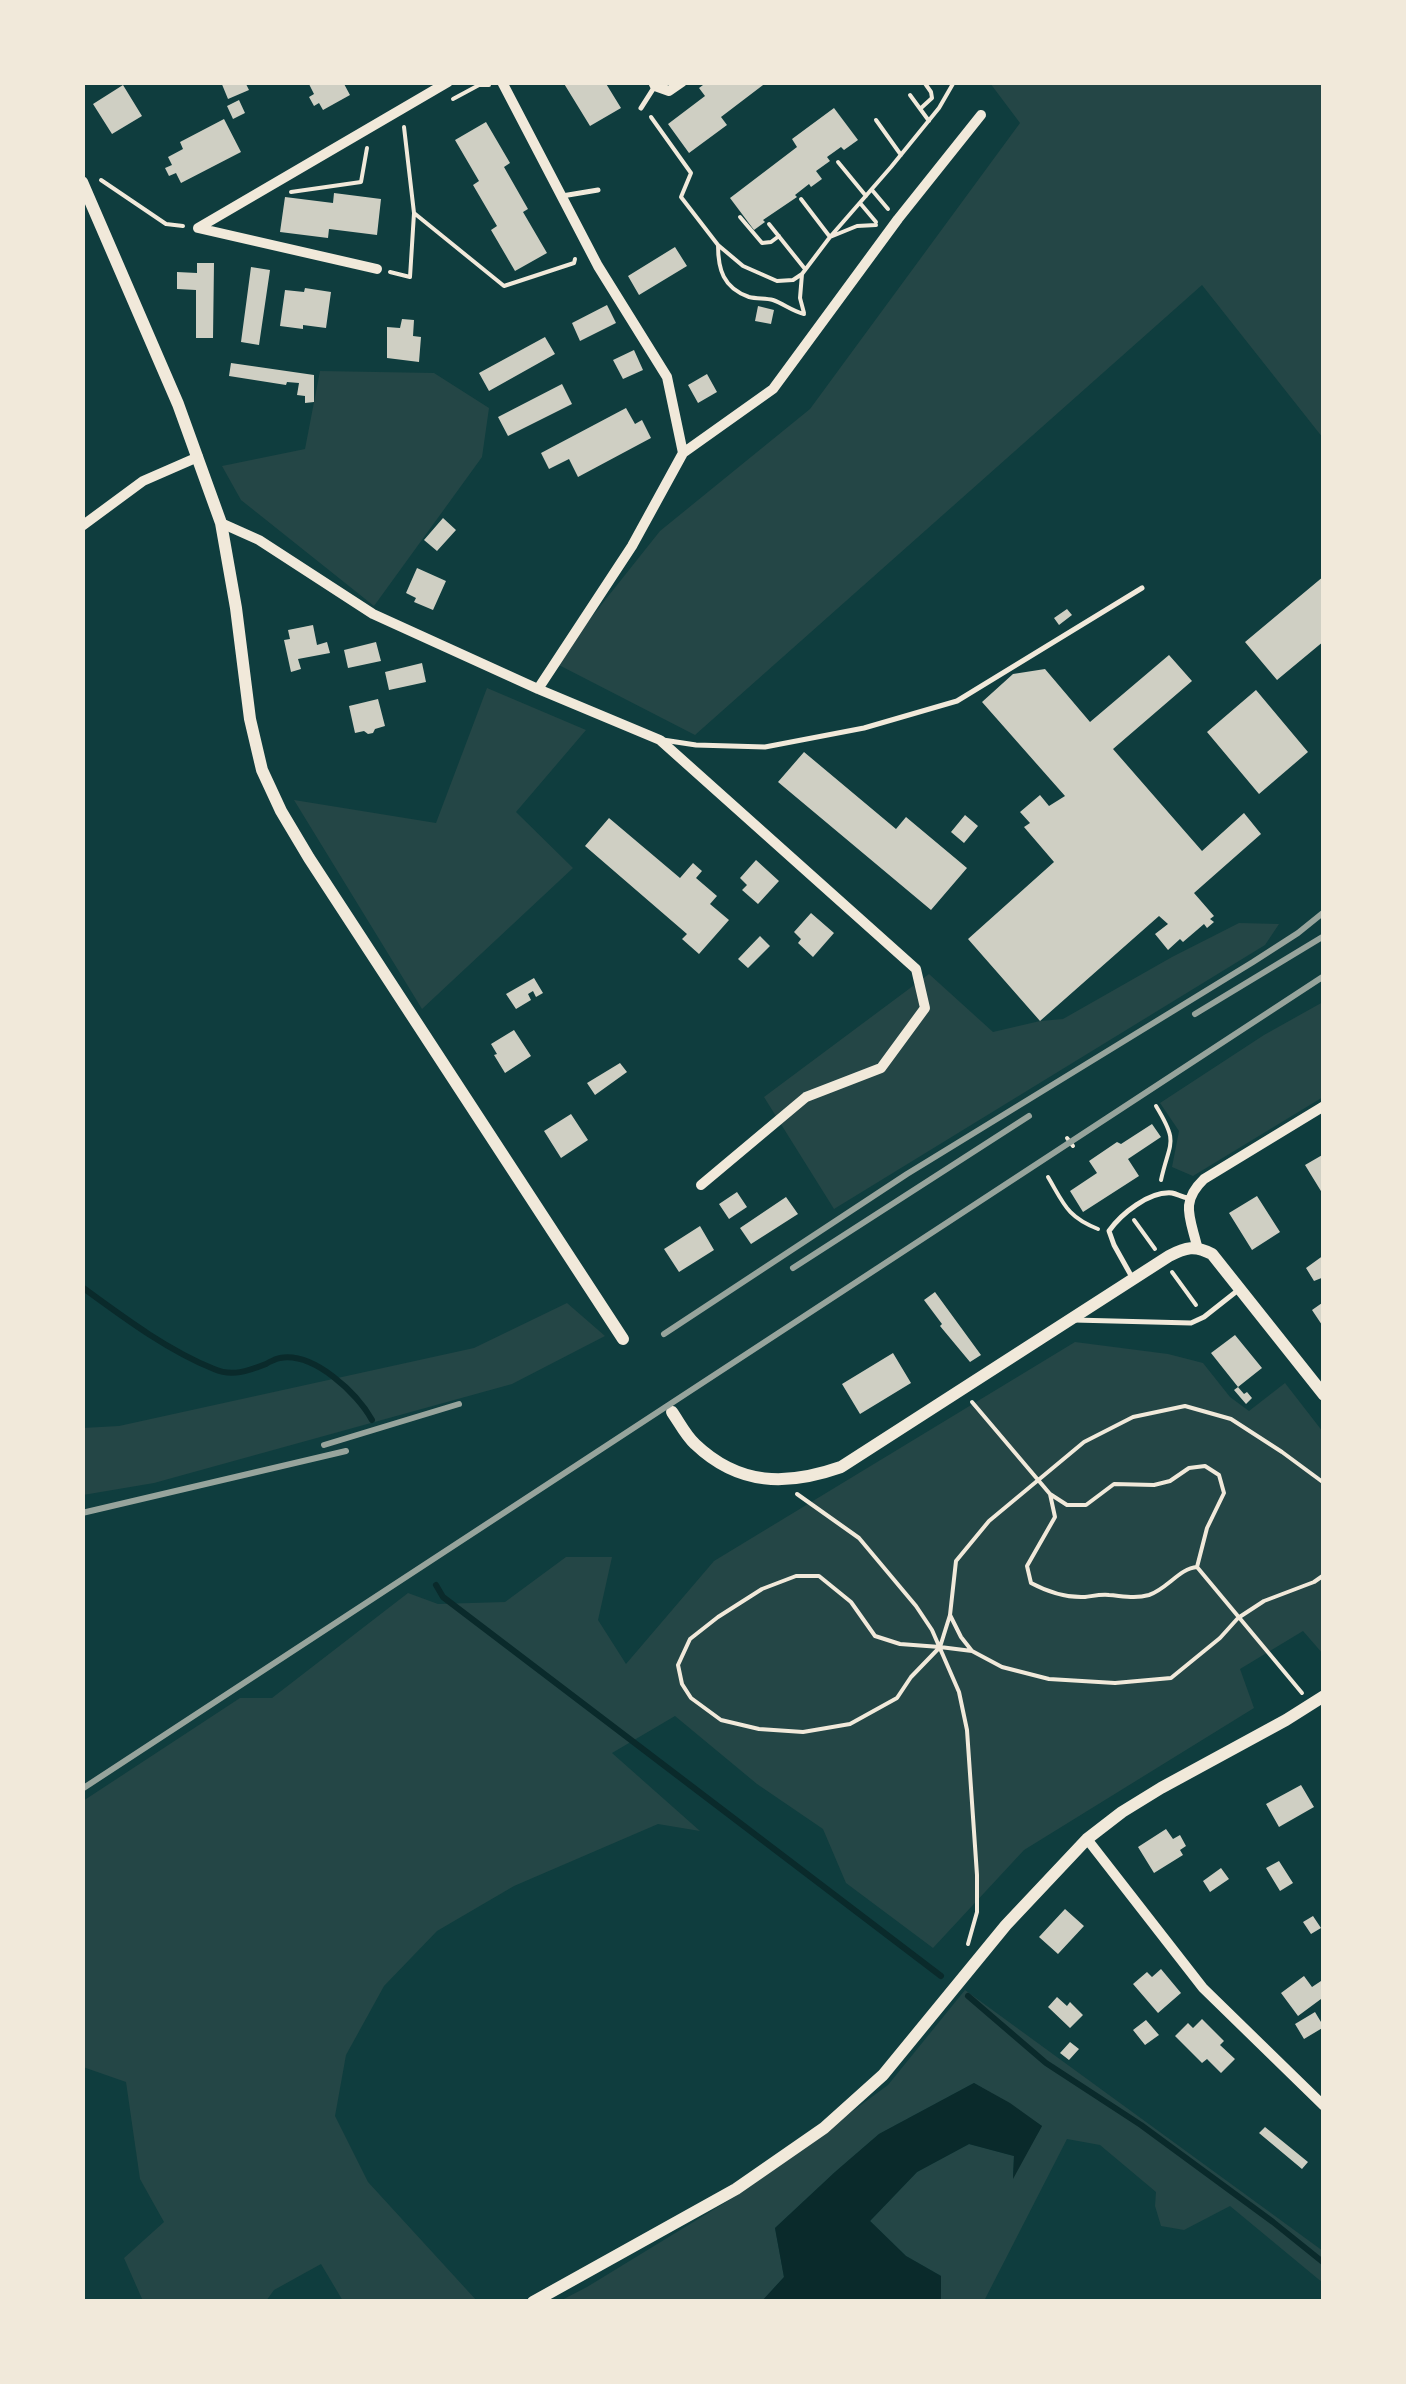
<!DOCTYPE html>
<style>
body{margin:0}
#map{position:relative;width:1406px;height:2384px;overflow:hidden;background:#0f3d3e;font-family:Roboto,sans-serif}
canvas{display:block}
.frame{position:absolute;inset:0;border:85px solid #f1e9da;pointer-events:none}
</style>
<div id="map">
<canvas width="1406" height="2384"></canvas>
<div class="frame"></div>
</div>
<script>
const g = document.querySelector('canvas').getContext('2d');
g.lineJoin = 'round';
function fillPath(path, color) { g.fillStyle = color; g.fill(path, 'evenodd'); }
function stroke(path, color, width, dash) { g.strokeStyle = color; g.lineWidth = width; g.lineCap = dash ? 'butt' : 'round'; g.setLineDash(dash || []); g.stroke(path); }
const green = new Path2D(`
 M990,83H1323V438L1202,285L695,735L555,663L660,531L810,409L1020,123Z
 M320,371L434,373L489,408L482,457L374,606L241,500L222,466L305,449Z
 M487,688L586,730L516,812L573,868L422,1009L294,800L436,823Z
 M1239,923L1279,924L1265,945L834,1209L764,1097L929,974L993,1032L1040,1021L1063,1019L1172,957Z
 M1323,1002V1097L1193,1176L1172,1167L1179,1131L1160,1103L1264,1035Z
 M567,1303L605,1336L512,1384L154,1483L83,1495V1428L119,1426L474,1348Z
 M1075,1342L1168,1354L1203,1363L1230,1397L1249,1411L1285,1383L1323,1432V1654L1303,1631L1240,1669L1254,1708L1024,1850L933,1948L846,1883L823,1829L757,1784L675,1716L612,1753L700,1831L658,1824L514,1886L437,1931L384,1986L346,2055L335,2116L368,2182L477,2301H343L321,2264L274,2290L266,2301H143L124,2258L164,2222L140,2179L126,2082L83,2067V1801L240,1698H272L408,1593L438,1604L505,1602L566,1557H612L598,1620L626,1664L714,1561Z
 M965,1990L1323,2251V2283L1230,2206L1184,2230L1161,2226L1155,2206L1156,2192L1100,2145L1067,2139L984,2301H941V2276L906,2256L870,2221L917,2172L969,2144L1014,2156L1013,2176L1042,2126L974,2083L879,2134L835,2172L775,2228L784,2277L762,2301L558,2302L587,2287L744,2191L888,2085Z`);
const water = new Path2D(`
 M974,2083L1010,2103L1042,2126L1013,2179L1014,2156L969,2144L917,2172L870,2221L906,2256L941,2276V2301H762L784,2277L775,2228L835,2172L879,2134Z`);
const stream = new Path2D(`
 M82,1287C123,1317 167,1350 214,1369C232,1377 248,1371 266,1364C267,1363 278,1358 280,1358C314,1352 357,1393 372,1420
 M436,1585L443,1597L941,1976
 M968,1996L1046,2063L1141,2125L1273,2222L1324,2263`);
const building = new Path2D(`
 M221,82H245L249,90L228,99Z
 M308,82H343L350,95L323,110L319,103L314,106L309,97L314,94Z
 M563,82H605L621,108L590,126Z
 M707,82H767L721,117L727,125L689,153L668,124L705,96L699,88Z
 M123,85L142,116L112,134L93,104Z
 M239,100L245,113L233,119L227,106Z
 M834,108L858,140L844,150L841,147L827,157L830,161L816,171L822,179L811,187L809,184L795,195L797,197L763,220L765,222L754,230L730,198L797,147L792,139Z
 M224,119L241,152L181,183L176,173L169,176L165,168L172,165L168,157L183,149L180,142Z
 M486,122L510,163L504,167L528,209L523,212L547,253L515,271L491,230L497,226L473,185L479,181L455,140Z
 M334,193L381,199L377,235L329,229L328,238L280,232L285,197L333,203Z
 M675,247L687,266L639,295L628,276Z
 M197,263H214L213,338H196V290L177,289V272L197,273Z
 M251,267L270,270L259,345L241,342Z
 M305,288L331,292L326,328L303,325V329L280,326L285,290L304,292Z
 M607,305L616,323L580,341L572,323Z
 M758,306L774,310L771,324L755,321Z
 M402,319L414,320L413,336L421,337L419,362L387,358V327L400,328Z
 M545,337L555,354L489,391L479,373Z
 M634,350L643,370L623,379L613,360Z
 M231,363L314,375V402L305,403V396L297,395L299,383L287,382L286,385L229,376Z
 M707,374L717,392L698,403L688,385Z
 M562,384L572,404L508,436L498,417Z
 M626,408L635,424L642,420L651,438L578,477L569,459L549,469L541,453Z
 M443,518L456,530L437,551L424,540Z
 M417,568L446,581L433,610L414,602L416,598L406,593Z
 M1324,576V641L1277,680L1245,642Z
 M1067,609L1072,615L1059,625L1054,618Z
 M313,625L317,645L327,642L330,653L298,659L301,669L291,672L284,640L290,639L288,630Z
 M376,642L381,661L348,668L344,650Z
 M1169,655L1192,681L1113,749L1202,851L1244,813L1261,834L1194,893L1214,916L1210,919L1214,922L1207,928L1204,924L1183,942L1180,939L1168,950L1155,934L1168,924L1159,916L1040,1021L968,939L1054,862L1024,827L1030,823L1020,812L1040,795L1049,806L1065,796L982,702L1013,674L1045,669L1090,722Z
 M422,663L426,682L389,690L385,672Z
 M1256,690L1308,752L1259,794L1207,732Z
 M378,699L385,726L375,729L373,733L368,734L364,731L355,733L349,706Z
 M804,752L896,829L906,817L967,868L931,910L778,782Z
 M965,815L978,826L964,843L951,832Z
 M609,818L680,878L693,863L702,871L696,878L717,896L710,904L729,920L699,954L682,939L687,934L585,846Z
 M756,860L779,881L758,904L742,890L747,885L740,878Z
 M811,913L834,933L813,957L798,943L801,939L794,932Z
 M760,936L770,946L748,968L738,959Z
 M534,978L543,993L536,997L533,991L528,994L531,1000L516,1009L506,994Z
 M514,1030L531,1056L505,1073L494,1055L497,1054L491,1044Z
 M620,1063L627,1072L595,1095L587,1083Z
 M571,1114L588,1140L561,1158L544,1131Z
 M1152,1124L1161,1137L1128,1159L1139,1176L1083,1212L1070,1191L1097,1173L1089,1161L1117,1142L1121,1144Z
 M1324,1154V1196L1305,1165Z
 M737,1192L747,1207L729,1219L719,1204Z
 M1257,1196L1280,1232L1252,1250L1229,1213Z
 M786,1197L798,1214L751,1244L740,1228Z
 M700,1226L714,1250L679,1272L664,1249Z
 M1324,1255V1277L1314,1281L1306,1268Z
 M935,1292L981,1355L970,1362L940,1326L942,1324L924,1300Z
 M1322,1303L1324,1305V1328L1312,1310Z
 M1235,1335L1262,1368L1238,1387L1244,1394L1247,1392L1252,1398L1246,1404L1234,1390L1238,1387L1211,1353Z
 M893,1353L911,1383L860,1414L842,1384Z
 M1301,1785L1314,1807L1279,1827L1266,1804Z
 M1166,1829L1173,1839L1180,1835L1186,1846L1180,1850L1183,1855L1154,1873L1138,1847Z
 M1279,1861L1293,1883L1280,1891L1266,1868Z
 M1221,1868L1229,1879L1210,1892L1203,1881Z
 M1065,1909L1084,1926L1058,1954L1039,1937Z
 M1313,1916L1321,1928L1311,1934L1303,1922Z
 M1161,1969L1181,1993L1158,2013L1133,1984L1147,1972L1152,1977Z
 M1304,1976L1312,1987L1321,1981L1324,1984V2002L1321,1999L1298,2016L1281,1993Z
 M1057,1997L1067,2006L1070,2002L1083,2015L1070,2028L1048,2007Z
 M1315,2012L1324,2027L1304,2039L1295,2024Z
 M1202,2019L1224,2041L1220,2045L1235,2059L1221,2073L1207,2059L1202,2063L1175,2036L1188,2023L1193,2028Z
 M1146,2020L1159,2035L1145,2045L1133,2030Z
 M1070,2042L1079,2049L1069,2060L1060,2053Z
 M1265,2127L1308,2162L1302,2169L1259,2133Z`);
const path = new Path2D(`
 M910,95L929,121
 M453,99L479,85H489
 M920,109L932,98L931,92L924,82
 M651,117L691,173L681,197L718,245L743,266L777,281L793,280L802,274L830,237L891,167L939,108L954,82
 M876,120L901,155
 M404,127L414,213L504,286L574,263L575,259
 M838,162L866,196
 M101,180L166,224L183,226
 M872,190L888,209
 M291,192L361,182L367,148
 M801,199L830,237L857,226L876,225
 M860,203L876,222
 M740,217L762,243L771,242L779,236
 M769,224L805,269
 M718,245C718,269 723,288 749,297C757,299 766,298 773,300C784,304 792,311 804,314
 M390,272L410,277L414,213
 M802,274L800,298L804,313
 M1156,1106C1179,1144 1170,1140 1161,1180
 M1067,1138L1073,1146
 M1048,1177C1064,1204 1067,1217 1098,1229
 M1134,1220L1155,1249
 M1172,1272L1196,1305
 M972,1402L1050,1494L1055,1517L1027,1566L1031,1583C1048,1592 1065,1598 1085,1597C1093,1596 1101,1594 1109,1595C1123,1596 1135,1599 1149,1595C1167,1589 1180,1568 1197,1567L1302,1693
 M797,1494L859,1538L916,1606L932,1630L959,1692L967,1730L977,1875V1912L968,1944
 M1050,1494L1067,1505H1086L1114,1484L1154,1485L1170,1481L1189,1468L1205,1466L1219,1475L1224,1493L1207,1528L1197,1567
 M796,1576H819L851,1602L875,1636L900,1644L940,1647L911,1677L897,1698L850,1724L803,1732L759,1729L721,1720L691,1698L682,1684L678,1665L690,1639L718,1617L762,1589Z
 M950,1615L961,1637L972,1651L1002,1667L1049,1679L1115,1683L1171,1678L1220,1638L1238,1618L1264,1601L1314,1582L1324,1575
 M972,1651L940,1647L950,1615L956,1561L989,1521L1084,1442L1133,1417L1185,1406L1231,1419L1282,1452L1324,1483`);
const service = new Path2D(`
 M641,108L655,86
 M562,196L598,190
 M663,740L696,745L765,747L864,728L957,701L1142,588
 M1133,1279L1114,1245L1109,1231C1121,1214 1149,1191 1172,1193C1177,1194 1182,1197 1188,1198
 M1074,1320L1191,1323L1204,1317L1237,1291`);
const minor = new Path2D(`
 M502,82L598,266L667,377L683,453L632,546L538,689
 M653,82L655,86L669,91L682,82
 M377,269L198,228L448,82
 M683,453L773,389L898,219L981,115
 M221,523L259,540L373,614L538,689L660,740L916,969L925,1008L881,1068L806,1097L701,1185
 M82,526L143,481L198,457
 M1197,1246C1190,1217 1180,1202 1204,1179L1324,1106
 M1087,1839L1203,1988L1324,2106`);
const tertiary = new Path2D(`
 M82,182L178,404L221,523L236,608L250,719L262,770L281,811L309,858L623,1339
 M672,1412C679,1422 686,1436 695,1444C739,1486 787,1486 841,1467L1169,1256C1186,1247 1195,1245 1212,1254L1324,1395
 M533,2302L736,2189L824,2128L883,2075L1006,1925L1087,1839L1122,1812L1161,1788L1286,1720L1324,1696`);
const rail = new Path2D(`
 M1195,1014L1324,936
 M793,1268L1029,1116
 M664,1334L907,1174L1253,962L1298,933L1324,912
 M324,1445L459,1404
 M82,1513L346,1451
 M82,1789L1324,976`);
fillPath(green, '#244646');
fillPath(water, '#0a2a2b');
stroke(stream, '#0a2a2b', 6);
fillPath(building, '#cfcfc3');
stroke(path, '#f1e9da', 4);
stroke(service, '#f1e9da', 5);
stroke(minor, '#f1e9da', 10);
stroke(tertiary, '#f1e9da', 12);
stroke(rail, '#97a49c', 6);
</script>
